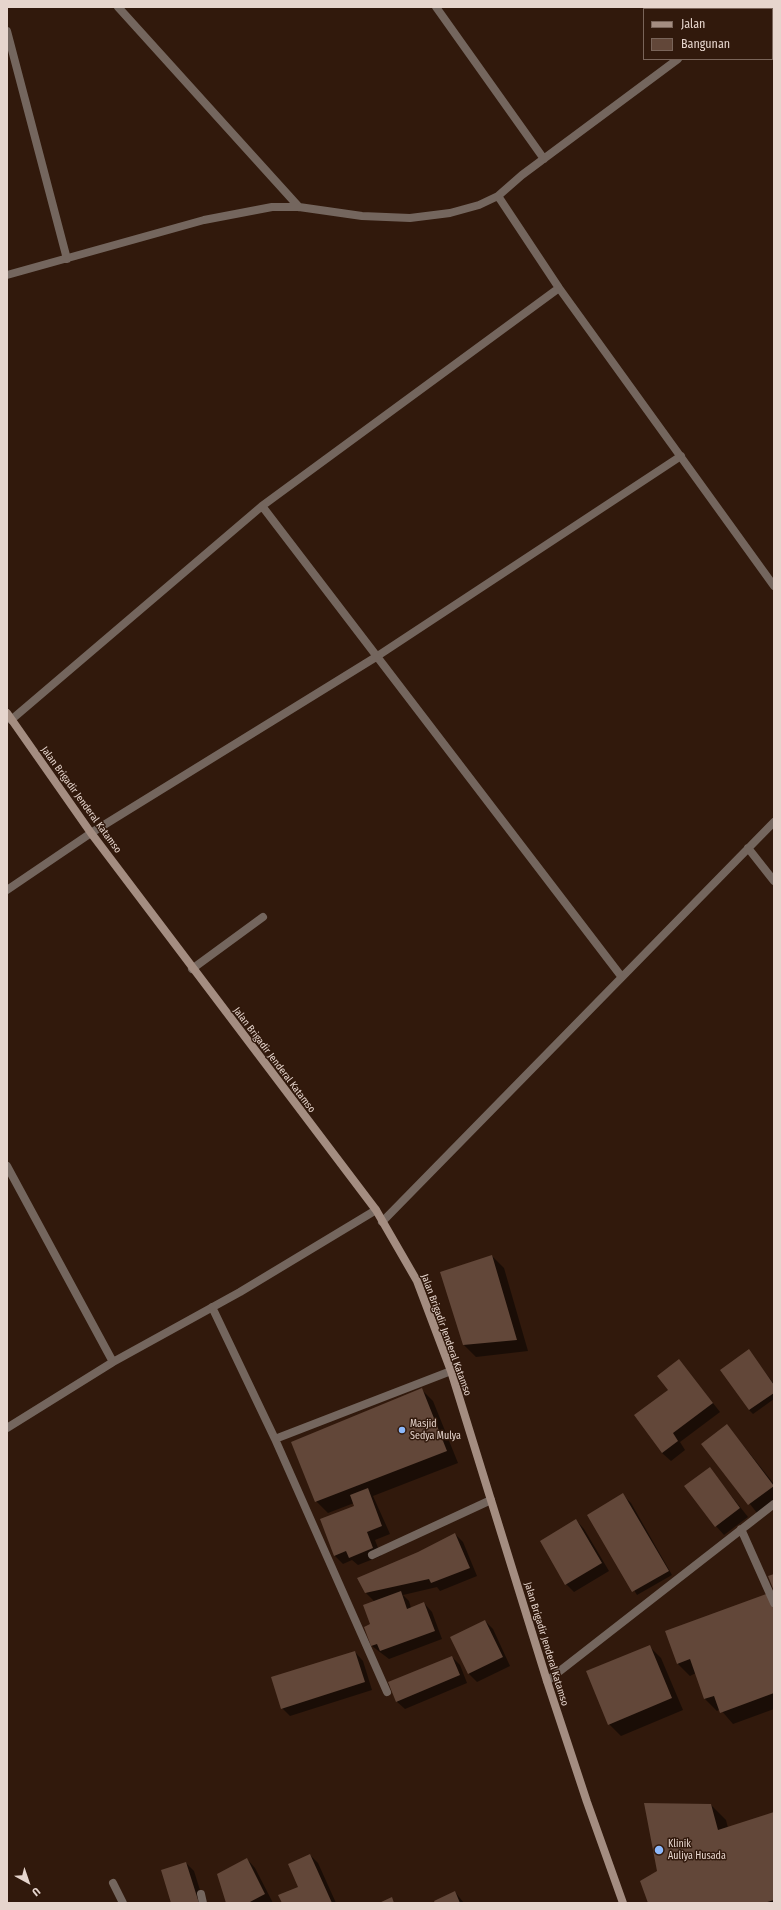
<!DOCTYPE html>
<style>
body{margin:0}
#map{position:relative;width:781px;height:1910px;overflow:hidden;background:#31190c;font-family:"Fira Sans Condensed",sans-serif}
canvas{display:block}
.frame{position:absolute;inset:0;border:8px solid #e6d5cd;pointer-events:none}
.legend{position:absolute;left:643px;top:8px;width:130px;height:52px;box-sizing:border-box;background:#31190c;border:1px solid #796459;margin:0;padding:5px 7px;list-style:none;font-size:12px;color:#e6d5cd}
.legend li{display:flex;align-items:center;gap:8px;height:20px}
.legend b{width:20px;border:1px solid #796459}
.north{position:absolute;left:8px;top:1862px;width:40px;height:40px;-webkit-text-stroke:3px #31190c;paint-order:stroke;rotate:140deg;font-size:11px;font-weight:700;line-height:16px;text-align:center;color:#e6d5cd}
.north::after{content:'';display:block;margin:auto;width:14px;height:18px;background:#e6d5cd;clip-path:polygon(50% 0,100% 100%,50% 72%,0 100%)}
</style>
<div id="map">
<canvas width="781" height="1910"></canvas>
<div class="frame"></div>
<ul class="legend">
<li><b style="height:5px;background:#a48d81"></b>Jalan</li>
<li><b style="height:11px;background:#624739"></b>Bangunan</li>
</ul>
<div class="north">U</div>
</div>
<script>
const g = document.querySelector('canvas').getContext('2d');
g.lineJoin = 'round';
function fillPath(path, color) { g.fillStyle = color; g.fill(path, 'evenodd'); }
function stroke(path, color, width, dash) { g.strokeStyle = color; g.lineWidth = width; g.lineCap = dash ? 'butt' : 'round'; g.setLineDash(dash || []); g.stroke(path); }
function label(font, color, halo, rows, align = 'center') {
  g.font = font + ' "Fira Sans Condensed",sans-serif'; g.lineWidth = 3; g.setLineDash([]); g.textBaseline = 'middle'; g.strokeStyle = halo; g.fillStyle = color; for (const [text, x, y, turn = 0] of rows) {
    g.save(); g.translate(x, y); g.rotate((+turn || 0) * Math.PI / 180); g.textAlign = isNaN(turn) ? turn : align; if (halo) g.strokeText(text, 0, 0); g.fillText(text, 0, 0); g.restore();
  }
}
const shadow = new Path2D(`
 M492,1256L504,1268L528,1351L476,1357L464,1345Z
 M749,1351L774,1384V1399L753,1414L749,1410Z
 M679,1360L720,1412L680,1442L685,1450L671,1461L662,1453L669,1391Z
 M421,1389L433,1401L458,1463L373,1496L390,1534L375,1540L381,1556L358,1565L352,1560L343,1564L335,1556L355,1506L354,1503L328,1513L316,1501Z
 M727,1425L774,1484V1500L757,1513L703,1444Z
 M710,1469L748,1517L724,1535L716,1526Z
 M623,1495L631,1503L672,1575L637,1595L588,1515Z
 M576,1520L584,1529L609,1571L574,1592L566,1584Z
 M455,1534L463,1542L477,1576L440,1591L437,1587L403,1595L409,1601L411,1608L424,1603L432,1612L442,1639L389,1659L372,1646L365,1627L371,1625L375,1602L366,1593L419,1553Z
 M774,1600V1709L733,1724L720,1709L717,1711L705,1699L696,1673L690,1676L678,1664L667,1632Z
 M485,1621L493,1629L510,1666L477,1682L469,1674Z
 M649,1646L661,1658L683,1710L621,1736L609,1724Z
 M355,1652L363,1661L372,1690L290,1716L282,1708Z
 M452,1657L460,1665L467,1683L405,1709L396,1701Z
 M710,1804L726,1820L728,1828L774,1813V1903H650L658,1871Z
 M310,1855L318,1863L336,1903H283L300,1887Z
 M247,1859L255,1868L273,1903H227Z
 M186,1863L194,1871L204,1903H172Z
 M455,1892L464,1903H436Z`);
const building = new Path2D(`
 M492,1255L517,1340L463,1345L440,1272Z
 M749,1349L774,1385V1393L749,1410L720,1370Z
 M679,1359L713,1403L673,1433L678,1441L662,1453L634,1415L668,1390L657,1376Z
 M422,1388L447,1451L315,1502L291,1442Z
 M727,1424L774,1486L748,1505L701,1444Z
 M710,1467L740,1508L715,1527L684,1486Z
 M368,1488L382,1526L367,1532L373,1548L349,1558L346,1551L334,1556L320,1519L354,1506L350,1495Z
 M623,1493L669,1571L632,1592L587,1515Z
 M576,1519L602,1563L565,1585L540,1541Z
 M455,1533L470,1568L431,1583L429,1579L365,1593L357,1578L418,1552Z
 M774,1574V1591L768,1576Z
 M401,1591L407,1609L424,1602L435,1631L380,1651L377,1644L371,1646L364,1627L370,1624L363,1605Z
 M769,1593L774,1608V1693L720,1713L714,1696L704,1699L690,1659L677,1664L665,1631Z
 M485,1620L503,1657L468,1674L450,1637Z
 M650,1645L672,1698L608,1725L586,1671Z
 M355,1651L365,1682L281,1709L271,1677Z
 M452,1656L460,1675L396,1702L388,1682Z
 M644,1803L711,1804L718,1830L774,1812V1900L764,1903H648L640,1881L657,1871Z
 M310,1854L332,1903H282L278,1895L298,1887L288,1864Z
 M247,1858L265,1894L248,1903H226L217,1874Z
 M186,1862L199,1903H171L161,1870Z
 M455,1891L460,1903H435L434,1901Z
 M392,1897L394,1903H379Z`);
const service = new Path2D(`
 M192,969L263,917`);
const minor = new Path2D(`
 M118,7L299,207
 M436,7L544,159
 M745,9L747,7
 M7,31L67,259
 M498,196L559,288L774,586
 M7,275L204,220L272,207H299L362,216L410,218L450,213L479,205L498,196L522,175L678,59
 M262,506L621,976
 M11,720L262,506L559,288
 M748,848L774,881
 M7,890L91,833L376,657L681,456
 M7,1166L113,1362
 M382,1222L774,822
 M212,1307L275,1439L387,1692
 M7,1428L113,1362L240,1292L376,1210
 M275,1439L451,1371
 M741,1529L774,1603
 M372,1555L491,1500
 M547,1681L774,1504
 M113,1883L123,1903
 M201,1894L203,1903`);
const secondary = new Path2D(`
 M7,713L91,833L376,1210L417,1281L451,1371L547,1681L587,1802L623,1903`);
const markers = [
 [402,1430,4,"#8db9fc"],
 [659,1850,5,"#8db9fc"]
];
const streetNames = [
 ["Jalan Brigadir Jenderal Katamso",81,800,54],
 ["Jalan Brigadir Jenderal Katamso",274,1060,53],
 ["Jalan Brigadir Jenderal Katamso",446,1335,70],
 ["Jalan Brigadir Jenderal Katamso",546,1644,73]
];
const poiNames = [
 ["Masjid",410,1424],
 ["Sedya Mulya",410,1436],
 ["Klinik",668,1844],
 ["Auliya Husada",668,1856]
];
fillPath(shadow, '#0007');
fillPath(building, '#624739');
stroke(service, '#74665e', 8);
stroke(minor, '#74665e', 8);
stroke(secondary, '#a48d81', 8);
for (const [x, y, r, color] of markers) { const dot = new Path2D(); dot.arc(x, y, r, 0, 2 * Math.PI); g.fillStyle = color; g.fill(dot); stroke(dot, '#31190c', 1.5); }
label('10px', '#e6d5cd', '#31190c', streetNames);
label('10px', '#e6d5cd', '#31190c', poiNames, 'left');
</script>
